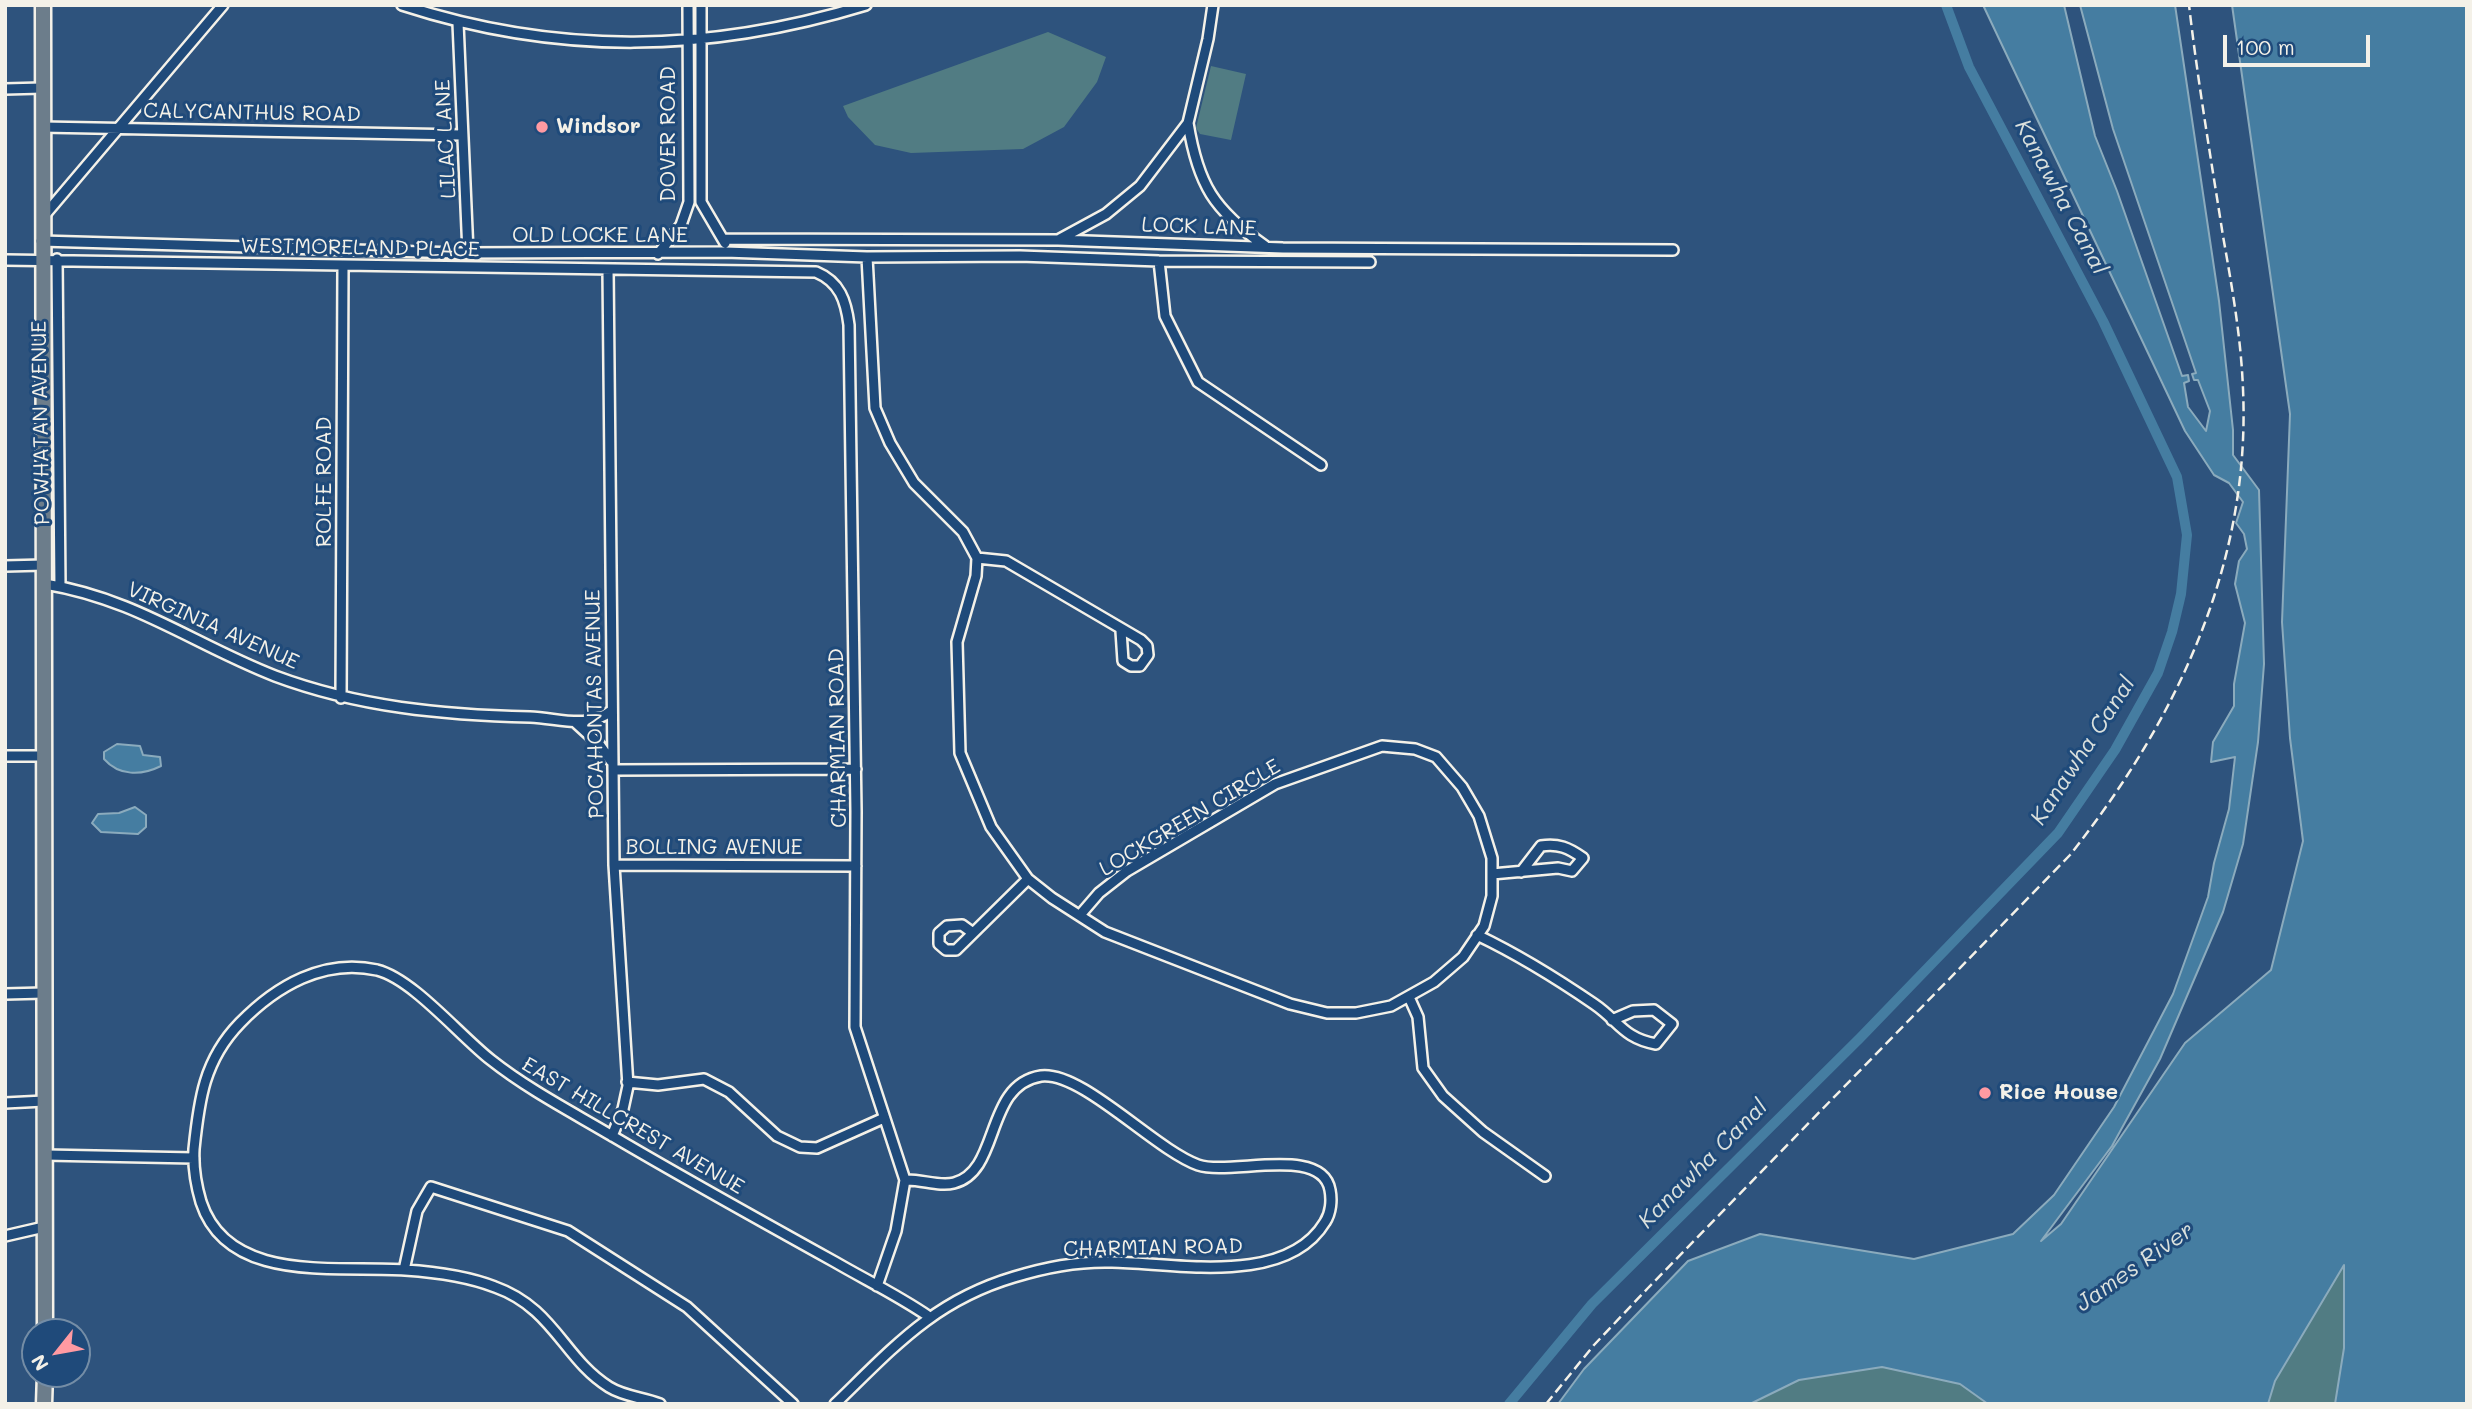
<!DOCTYPE html>
<style>
body{margin:0}
#map{position:relative;width:2472px;height:1409px;overflow:hidden;background:#2e537d;font-family:Mali,sans-serif}
canvas{display:block}
.frame{position:absolute;inset:0;border:7px solid #f4f1e8;pointer-events:none}
.north{position:absolute;left:21px;top:1318px;width:70px;height:70px;box-sizing:border-box;background:#1f4a7a;border:2px solid #748da6;border-radius:50%;rotate:239deg;font-size:19px;font-weight:700;line-height:28px;text-align:center;color:#f4f1e8}
.north::after{content:'';display:block;margin:auto;width:24px;height:32px;background:#ff9aa2;clip-path:polygon(50% 0,100% 100%,50% 72%,0 100%)}
.scale{position:absolute;left:2223px;top:35px;width:147px;height:32px;box-sizing:border-box;border:4px solid #f4f1e8;border-top:0;padding-left:9px;font-size:21px;line-height:24px;white-space:nowrap;color:#f4f1e8;-webkit-text-stroke:5px #1f4a7a;paint-order:stroke}
</style>
<div id="map">
<canvas width="2472" height="1409"></canvas>
<div class="frame"></div>
<div class="north">N</div>
<div class="scale">100 m</div>
</div>
<script>
const g = document.querySelector('canvas').getContext('2d');
g.lineJoin = 'round';
function fillPath(path, color) { g.fillStyle = color; g.fill(path, 'evenodd'); }
function stroke(path, color, width, dash) { g.strokeStyle = color; g.lineWidth = width; g.lineCap = dash ? 'butt' : 'round'; g.setLineDash(dash || []); g.stroke(path); }
function label(font, color, halo, rows, align = 'center') {
  g.font = font + ' Mali,sans-serif'; g.lineWidth = 6; g.setLineDash([]); g.textBaseline = 'middle'; g.strokeStyle = halo; g.fillStyle = color; for (const [text, x, y, turn = 0] of rows) {
    g.save(); g.translate(x, y); g.rotate((+turn || 0) * Math.PI / 180); g.textAlign = isNaN(turn) ? turn : align; if (halo) g.strokeText(text, 0, 0); g.fillText(text, 0, 0); g.restore();
  }
}
const green = new Path2D(`
 M1048,32L1106,57L1097,82L1064,127L1023,149L911,153L875,145L848,117L843,106Z
 M1211,66L1246,74L1231,140L1200,134L1196,128Z
 M2344,1263V1348L2335,1404H2268L2275,1381Z
 M1882,1367L1961,1384L1988,1404H1750L1799,1380Z`);
const water = new Path2D(`
 M1983,5H2064L2095,136L2117,191L2182,376L2188,375L2189,381L2184,383L2188,407L2206,431L2210,411L2198,380H2194L2192,374L2196,373L2113,129L2080,5H2175L2219,301L2233,430V455L2259,490L2264,664L2258,742L2243,844L2223,912L2160,1059L2112,1146L2041,1241L2061,1224L2185,1043L2271,970L2303,841L2290,738L2282,622L2290,414L2232,5H2467V1404H2335L2344,1348V1265L2275,1381L2268,1404H1988L1960,1384L1882,1367L1799,1380L1750,1404H1558L1584,1369L1688,1261L1760,1234L1914,1259L2013,1234L2054,1195L2114,1107L2173,994L2208,897L2214,863L2229,809L2235,757L2211,762L2213,742L2234,706V684L2245,623L2235,584L2239,561L2247,549L2244,534L2236,523L2243,502L2229,483L2214,475L2185,431Z
 M117,744L140,746L143,755L160,757L161,766C141,776 119,776 104,759V752Z
 M135,807L146,815V827L138,834L101,832L92,823L98,814L119,813Z`);
const canal = new Path2D(`
 M1509,1404L1592,1304L1860,1038L2058,833L2115,750L2158,673L2172,632L2181,594L2187,535L2177,477L2103,321L1969,67L1946,5`);
const minor = new Path2D(`
 M402,5C559,56 709,53 866,5
 M701,5V202L725,243
 M458,23L468,253
 M5,89L42,88
 M1188,123C1198,185 1214,210 1265,246
 M42,127L462,135
 M43,217L223,5
 M724,239L1058,240L1283,248L1673,250
 M1060,239L1106,214L1140,186L1188,123L1208,39L1213,5
 M41,241L458,253L725,252L867,257L1020,256L1159,261L1370,262
 M658,254L681,225L689,202L688,5
 M867,257L875,408L890,443L914,483L963,532L977,558L976,576L957,642L960,753L991,827L1028,879L1052,898L1105,932L1290,1004L1327,1013H1356L1391,1006L1434,982L1463,957L1484,926L1492,896V858L1479,816L1462,787L1436,757L1415,749L1382,746L1275,784L1127,871L1099,893L1080,915
 M57,259L60,587
 M5,260L816,272C840,282 846,301 849,325L856,811L855,1027L905,1180L896,1231L877,1286
 M1159,261L1165,316L1198,382L1321,465
 M608,269L614,865L628,1086L623,1109L612,1136
 M977,558L1006,561L1141,640L1147,646L1148,655L1140,666H1131L1123,661L1121,631
 M5,566L44,565
 M45,584C136,599 193,644 275,676C358,707 443,715 530,717C559,718 587,730 611,711
 M341,698L343,266
 M576,723L599,744L611,761
 M5,756H42
 M613,770L856,769
 M614,865L856,866
 M1492,874L1558,868L1572,871L1583,858C1569,848 1558,843 1541,846L1521,872
 M973,933L962,925L947,926L939,933V944L946,950H956L1028,879
 M1477,935C1519,955 1556,978 1594,1004C1619,1021 1623,1038 1656,1044L1672,1024L1654,1010L1633,1011L1612,1020
 M5,994L44,993
 M1409,997L1418,1017L1423,1068L1443,1096L1483,1132L1545,1176
 M627,1082L658,1085L704,1079L729,1092L777,1136L800,1147L817,1148L884,1118
 M5,1103L44,1101
 M45,1155L194,1158
 M5,1236L44,1227
 M404,1270L417,1211L431,1187L568,1231L687,1307L793,1404
 M660,1404C643,1397 625,1397 609,1387C564,1359 554,1308 495,1287C467,1276 435,1272 405,1270C338,1265 228,1285 201,1202C196,1185 193,1167 194,1149C199,1100 204,1060 240,1023C276,986 324,958 377,970C413,979 460,1036 491,1060C529,1090 572,1112 614,1137C687,1180 761,1221 835,1262C866,1280 899,1296 928,1316
 M835,1404C893,1348 933,1301 1014,1277C1046,1267 1079,1261 1112,1262C1175,1263 1286,1287 1325,1222C1331,1213 1332,1200 1330,1190C1322,1145 1230,1176 1198,1165C1154,1149 1082,1071 1041,1076C984,1085 1001,1171 954,1183C939,1187 921,1179 905,1180`);
const primary = new Path2D(`
 M43,5L45,1332
 M44,1404L45,1374`);
const rail = new Path2D(`
 M1546,1404L1594,1345L1648,1288L2070,855C2176,721 2251,564 2243,389C2241,337 2232,287 2223,236C2211,159 2198,83 2189,5`);
const markers = [
 [542,127,7,"#ff9aa2"],
 [1985,1093,7,"#ff9aa2"]
];
const streetNames = [
 ["CALYCANTHUS ROAD",252,113,1],
 ["DOVER ROAD",669,134,-90],
 ["LILAC LANE",446,139,-93],
 ["LOCK LANE",1199,227,2],
 ["OLD LOCKE LANE",600,236],
 ["WESTMORELAND PLACE",360,248,1],
 ["POWHATAN AVENUE",41,423,-91],
 ["ROLFE ROAD",325,482,-90],
 ["VIRGINIA AVENUE",213,626,24],
 ["POCAHONTAS AVENUE",595,704,-91],
 ["CHARMIAN ROAD",838,738,-91],
 ["LOCKGREEN CIRCLE",1190,818,-31],
 ["BOLLING AVENUE",714,848],
 ["EAST HILLCREST AVENUE",633,1126,30],
 ["CHARMIAN ROAD",1153,1248,-1]
];
const poiNames = [
 ["Windsor",556,127],
 ["Rice House",1999,1093]
];
const waterNames = [
 ["Kanawha Canal",2061,197,62],
 ["Kanawha Canal",2083,751,-57],
 ["Kanawha Canal",1703,1164,-45],
 ["James River",2135,1267,-35]
];
fillPath(green, '#517c83');
fillPath(water, '#457da1');
stroke(water, '#8babbd', 2);
stroke(canal, '#457da1', 10);
stroke(minor, '#f4f1e8', 14);
stroke(primary, '#f4f1e8', 19);
stroke(minor, '#1f4a7a', 9);
stroke(primary, '#6c7d8b', 14);
stroke(rail, '#f4f1e8', 2.5, [10, 5]);
for (const [x, y, r, color] of markers) { const dot = new Path2D(); dot.arc(x, y, r, 0, 2 * Math.PI); g.fillStyle = color; g.fill(dot); stroke(dot, '#1f4a7a', 2.5); }
label('21px', '#f4f1e8', '#1f4a7a', streetNames);
label('bold 21px', '#f4f1e8', '#1f4a7a', poiNames, 'left');
label('italic 23px', '#dae0dd', '#1f4a7a', waterNames);
</script>
